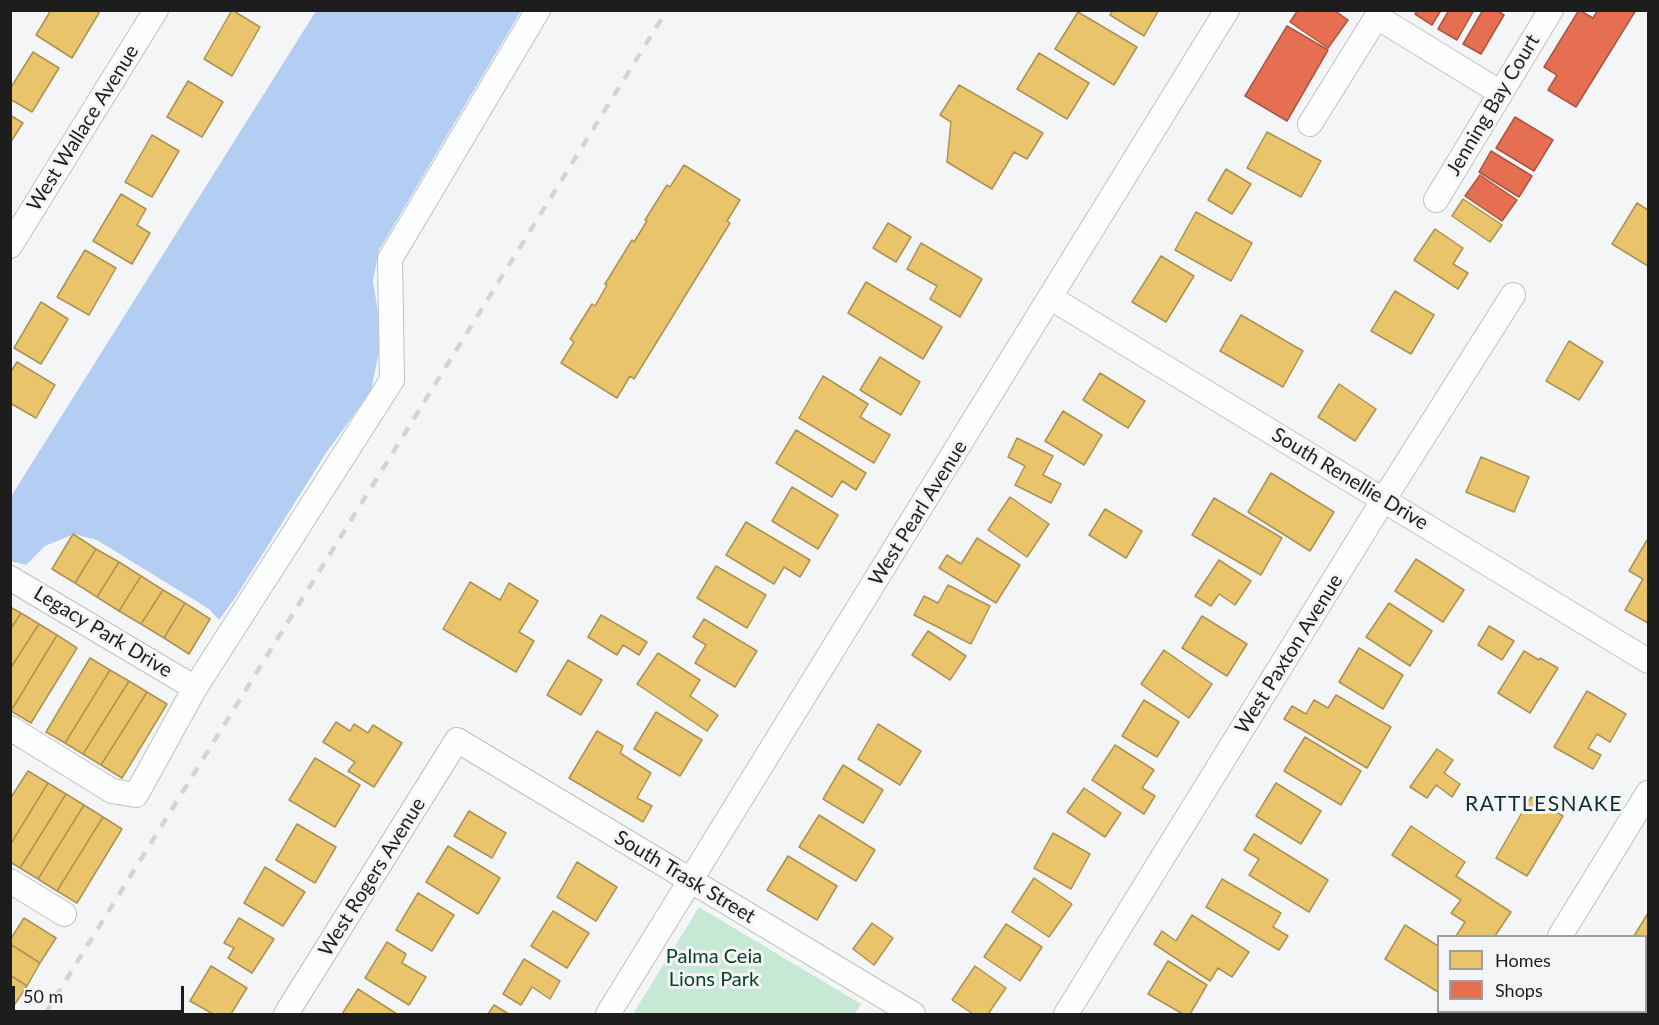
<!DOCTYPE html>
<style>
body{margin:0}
#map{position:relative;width:1659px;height:1025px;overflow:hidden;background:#f4f5f6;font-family:Lato,sans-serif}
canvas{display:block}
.frame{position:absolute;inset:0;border:12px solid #1d1d1e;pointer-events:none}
.legend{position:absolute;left:1437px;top:935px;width:210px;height:78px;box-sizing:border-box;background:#f3f5f7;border:2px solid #9d9fa0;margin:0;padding:8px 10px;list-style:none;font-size:18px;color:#1d1d1e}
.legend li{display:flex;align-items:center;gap:12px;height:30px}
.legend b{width:30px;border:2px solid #9d9fa0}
.scale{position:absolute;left:12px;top:986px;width:172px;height:27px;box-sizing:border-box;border:3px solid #1d1d1e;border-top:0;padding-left:8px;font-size:18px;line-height:21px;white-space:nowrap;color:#1d1d1e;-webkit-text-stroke:4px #f3f5f7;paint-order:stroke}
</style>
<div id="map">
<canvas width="1659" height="1025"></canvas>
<div class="frame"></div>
<ul class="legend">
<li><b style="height:16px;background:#e9c46a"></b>Homes</li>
<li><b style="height:16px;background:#e76f51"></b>Shops</li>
</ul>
<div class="scale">50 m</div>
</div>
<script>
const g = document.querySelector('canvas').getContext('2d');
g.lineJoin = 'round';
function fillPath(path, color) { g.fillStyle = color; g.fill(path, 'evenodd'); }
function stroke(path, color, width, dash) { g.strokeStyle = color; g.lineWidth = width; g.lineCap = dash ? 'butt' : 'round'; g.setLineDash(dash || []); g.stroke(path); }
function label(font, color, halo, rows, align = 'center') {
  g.font = font + ' Lato,sans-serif'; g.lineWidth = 6; g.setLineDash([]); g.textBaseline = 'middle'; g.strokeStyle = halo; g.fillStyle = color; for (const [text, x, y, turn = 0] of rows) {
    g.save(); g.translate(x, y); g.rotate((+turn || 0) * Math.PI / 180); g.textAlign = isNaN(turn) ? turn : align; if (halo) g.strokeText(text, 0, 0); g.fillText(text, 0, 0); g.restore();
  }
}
const green = new Path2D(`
 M699,907L861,1004L855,1014H633Z`);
const water = new Path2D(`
 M316,11H521L379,250L373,281L382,337L371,391L326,453L235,598L219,620L209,609L97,540L74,534L45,546L26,565L11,561L10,498Z`);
const homes = new Path2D(`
 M51,10H96L99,13L72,58L36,35Z
 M232,10L260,27L232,76L204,59Z
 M1113,10H1159L1144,36L1110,15Z
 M1078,12L1137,47L1114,85L1055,49Z
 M33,52L59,68L32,112L10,99V89Z
 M1039,53L1089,83L1067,119L1017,89Z
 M188,81L223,102L202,137L167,117Z
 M959,85L1043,133L1027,159L1014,152L992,189L947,162L951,122L940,115Z
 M10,115L23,123L10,143Z
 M1267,132L1321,161L1301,197L1247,168Z
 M152,135L179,151L152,197L125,182Z
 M684,165L740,200L727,221L730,223L634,379L630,376L617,398L561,363L574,342L570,339L592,304L595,306L607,285L605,284L632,240L634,242L647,221L645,220L667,185L670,187Z
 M1226,169L1251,184L1232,214L1208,200Z
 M121,194L146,209L137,225L150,233L132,264L93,241Z
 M1463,199L1502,225L1490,242L1452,216Z
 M1637,203L1648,210V266L1612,244Z
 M1196,212L1252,243L1231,281L1175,250Z
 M888,223L911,237L896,262L873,248Z
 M1435,229L1463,248L1453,264L1468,273L1458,289L1414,260Z
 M921,243L982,279L960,317L930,299L937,286L907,269Z
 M85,250L116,268L89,315L57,297Z
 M1161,256L1194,276L1166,322L1132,302Z
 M866,282L942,327L923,359L848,313Z
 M1395,291L1434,315L1411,354L1371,331Z
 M41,302L68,319L41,364L14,348Z
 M1241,315L1303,351L1283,387L1220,351Z
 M1569,341L1603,362L1579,400L1546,381Z
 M880,357L920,382L901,415L860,390Z
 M17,362L55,385L36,418L10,403V373Z
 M1100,373L1145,401L1128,428L1083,400Z
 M823,376L868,404L860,417L890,435L874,463L799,418Z
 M1339,384L1376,409L1355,441L1318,417Z
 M1063,411L1102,435L1084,465L1045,441Z
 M796,430L866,473L856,490L842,481L832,497L776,463Z
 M1017,438L1053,456L1043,475L1061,484L1051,503L1015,485L1025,466L1008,457Z
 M1481,457L1529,477L1514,512L1466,492Z
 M1271,473L1334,512L1310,551L1248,512Z
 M792,487L838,515L818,549L772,521Z
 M1010,497L1049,524L1027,557L988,530Z
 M1214,498L1282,538L1261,575L1192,535Z
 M1105,509L1142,531L1126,558L1089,535Z
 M746,522L810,560L800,577L784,567L774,584L726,555Z
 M73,534L96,549L75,583L52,569Z
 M977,538L1020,565L996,603L939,568L947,555L961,564Z
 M1647,540L1648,541V623L1625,610L1643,579L1629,571Z
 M96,549L119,562L97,597L75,583Z
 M1416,559L1464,590L1443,622L1395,591Z
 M1219,560L1251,581L1235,605L1219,594L1211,606L1195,596Z
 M119,562L141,576L119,611L97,597Z
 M716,566L766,595L747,628L697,598Z
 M141,576L163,590L141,624L119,611Z
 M470,582L500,600L509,583L538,601L519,632L534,641L516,672L443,629Z
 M948,585L990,606L971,644L914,615L924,596L938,603Z
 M163,590L185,603L164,638L141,624Z
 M185,603L210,619L189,654L164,638Z
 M1389,603L1432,631L1410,666L1366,637Z
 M10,607L21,613L10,630Z
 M21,613L39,624L10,669V630Z
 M601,615L647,642L639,655L623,645L617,655L588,637Z
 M1202,616L1247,644L1227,676L1182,648Z
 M704,619L757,651L735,687L695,663L706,645L693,637Z
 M39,624L57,635L11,711L10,669Z
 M1489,626L1514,641L1502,660L1478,645Z
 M928,631L966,656L950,680L912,655Z
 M57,635L77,648L31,723L11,711Z
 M1359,648L1403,675L1383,709L1339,682Z
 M1164,650L1212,684L1189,718L1141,684Z
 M1524,651L1539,660L1540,658L1558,668L1530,713L1498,693Z
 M658,653L700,680L690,696L718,715L707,731L637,684Z
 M90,658L110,670L65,743L46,732Z
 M568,660L602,680L581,715L547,695Z
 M110,670L129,681L83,754L65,743Z
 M129,681L147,692L101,765L83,754Z
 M1587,691L1626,714L1610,742L1597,734L1588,748L1601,755L1593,769L1554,747Z
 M147,692L167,704L122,778L101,765Z
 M1336,695L1391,727L1367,768L1284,719L1292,706L1306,714L1314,700L1328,708Z
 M1144,700L1179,722L1157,757L1122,736Z
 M656,712L702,740L680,776L634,749Z
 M336,722L350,731L354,724L368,733L373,725L402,743L374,787L348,771L355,762L323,742Z
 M878,724L921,751L900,785L858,759Z
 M597,731L623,746L620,753L651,773L637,798L652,806L643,822L569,778Z
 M1305,737L1361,771L1341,805L1284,771Z
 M1115,745L1154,770L1142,788L1155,796L1144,814L1092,780Z
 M1437,749L1453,760L1444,773L1460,784L1452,797L1436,785L1427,798L1410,787Z
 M315,758L360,785L335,827L289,800Z
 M843,765L883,790L863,823L823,799Z
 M28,771L48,783L10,845V799Z
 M48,783L66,794L20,868L10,862V845Z
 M1276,783L1321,811L1301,844L1256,816Z
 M1084,788L1121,813L1105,837L1067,812Z
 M66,794L84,805L38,879L20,868Z
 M1531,797L1563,816L1527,876L1496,858Z
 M84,805L103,817L57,891L38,879Z
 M469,811L506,833L492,858L454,836Z
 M819,815L875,850L856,881L799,847Z
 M103,817L122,829L77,903L57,891Z
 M297,824L336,847L315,883L276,860Z
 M1411,826L1465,862L1456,876L1511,912L1495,936H1456L1465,922L1451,913L1461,900L1392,855Z
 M1053,833L1090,854L1071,889L1034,868Z
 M1254,834L1328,880L1309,912L1249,875L1259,859L1244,850Z
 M448,846L500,878L478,914L426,882Z
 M788,856L837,886L817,920L767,890Z
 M577,862L617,887L596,921L557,897Z
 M265,867L305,892L283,926L244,903Z
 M1034,878L1072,904L1049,937L1012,912Z
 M1222,879L1281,913L1273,927L1288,936L1279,950L1206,907Z
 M418,893L454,915L432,951L396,930Z
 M553,911L589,933L567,968L531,946Z
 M1648,913V960L1646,958V936H1634Z
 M1192,915L1249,952L1232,977L1218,968L1210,981L1154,944L1162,931L1176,941Z
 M24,918L56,938L40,963L10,944V940Z
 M239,918L274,939L252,973L228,958L234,948L224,943Z
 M872,923L893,938L874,965L853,949Z
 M1006,924L1042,947L1020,981L984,957Z
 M1405,925L1438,946V992L1385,959Z
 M387,942L406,954L402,963L426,977L409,1005L365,978Z
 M10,944L40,963L27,986L10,975Z
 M524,959L560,981L550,999L532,987L521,1005L503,994Z
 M1168,961L1207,985L1190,1014H1183L1148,994Z
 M211,966L247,988L231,1014H213L190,1001Z
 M975,966L1006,988L988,1014H973L952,1000Z
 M10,975L27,986L13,1007L10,1006Z
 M358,989L397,1014H342Z
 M494,1005L509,1014H488Z
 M1597,1012H1635L1633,1014H1595Z`);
const shops = new Path2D(`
 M1298,10H1334L1348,20L1328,48L1290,22Z
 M1418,10H1441L1432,25L1415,14Z
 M1449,10H1474L1457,40L1438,29Z
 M1483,10H1496L1504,15L1481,54L1463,44Z
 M1579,10L1593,18L1598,10H1636L1576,107L1548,90L1557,75L1544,67Z
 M1287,26L1328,50L1287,121L1245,96Z
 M1515,117L1553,140L1534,171L1496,148Z
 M1491,151L1532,176L1519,197L1479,172Z
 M1480,175L1517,200L1502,221L1465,196Z`);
const minor = new Path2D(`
 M1377,17L1501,93
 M1310,124L1381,10
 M1436,200L1551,10
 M10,246L156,10
 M1051,298L1648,661
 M10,578L195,688
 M10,728L112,791L136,795L195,688L392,380L390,259L538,10
 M10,881L64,914
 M1560,936L1648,793
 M286,1014L457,740L913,1014
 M608,1014L1227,10
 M1066,1014L1384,499L1513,295
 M1511,1014L1513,1012`);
const rail = new Path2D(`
 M45,1014L667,10`);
const streetNames = [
 ["Jenning Bay Court",1493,105,-59],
 ["West Wallace Avenue",83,128,-58],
 ["South Renellie Drive",1350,479,31],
 ["West Pearl Avenue",918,513,-58],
 ["Legacy Park Drive",103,632,31],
 ["West Paxton Avenue",1289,654,-58],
 ["West Rogers Avenue",372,877,-58],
 ["South Trask Street",685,877,31]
];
const parkNames = [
 ["Palma Ceia",714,957],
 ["Lions Park",714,980]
];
const neighbourhoodNames = [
 ["RATTLESNAKE",1544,804]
];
fillPath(green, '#c7e8d5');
fillPath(water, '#b3cef2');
fillPath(homes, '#e9c46a');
stroke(homes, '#ac9253', 1.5);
fillPath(shops, '#e76f51');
stroke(shops, '#aa5642', 1.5);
stroke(minor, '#bfc0c1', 26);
stroke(minor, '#fdfefe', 24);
stroke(rail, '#d4d4d4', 4.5, [10, 10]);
label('20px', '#1d1d1e', '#f3f5f7', streetNames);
label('20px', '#0b3d26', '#f3f5f7', parkNames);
g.letterSpacing = '1.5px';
label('21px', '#0c302f', '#f3f5f7', neighbourhoodNames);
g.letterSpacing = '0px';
</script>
